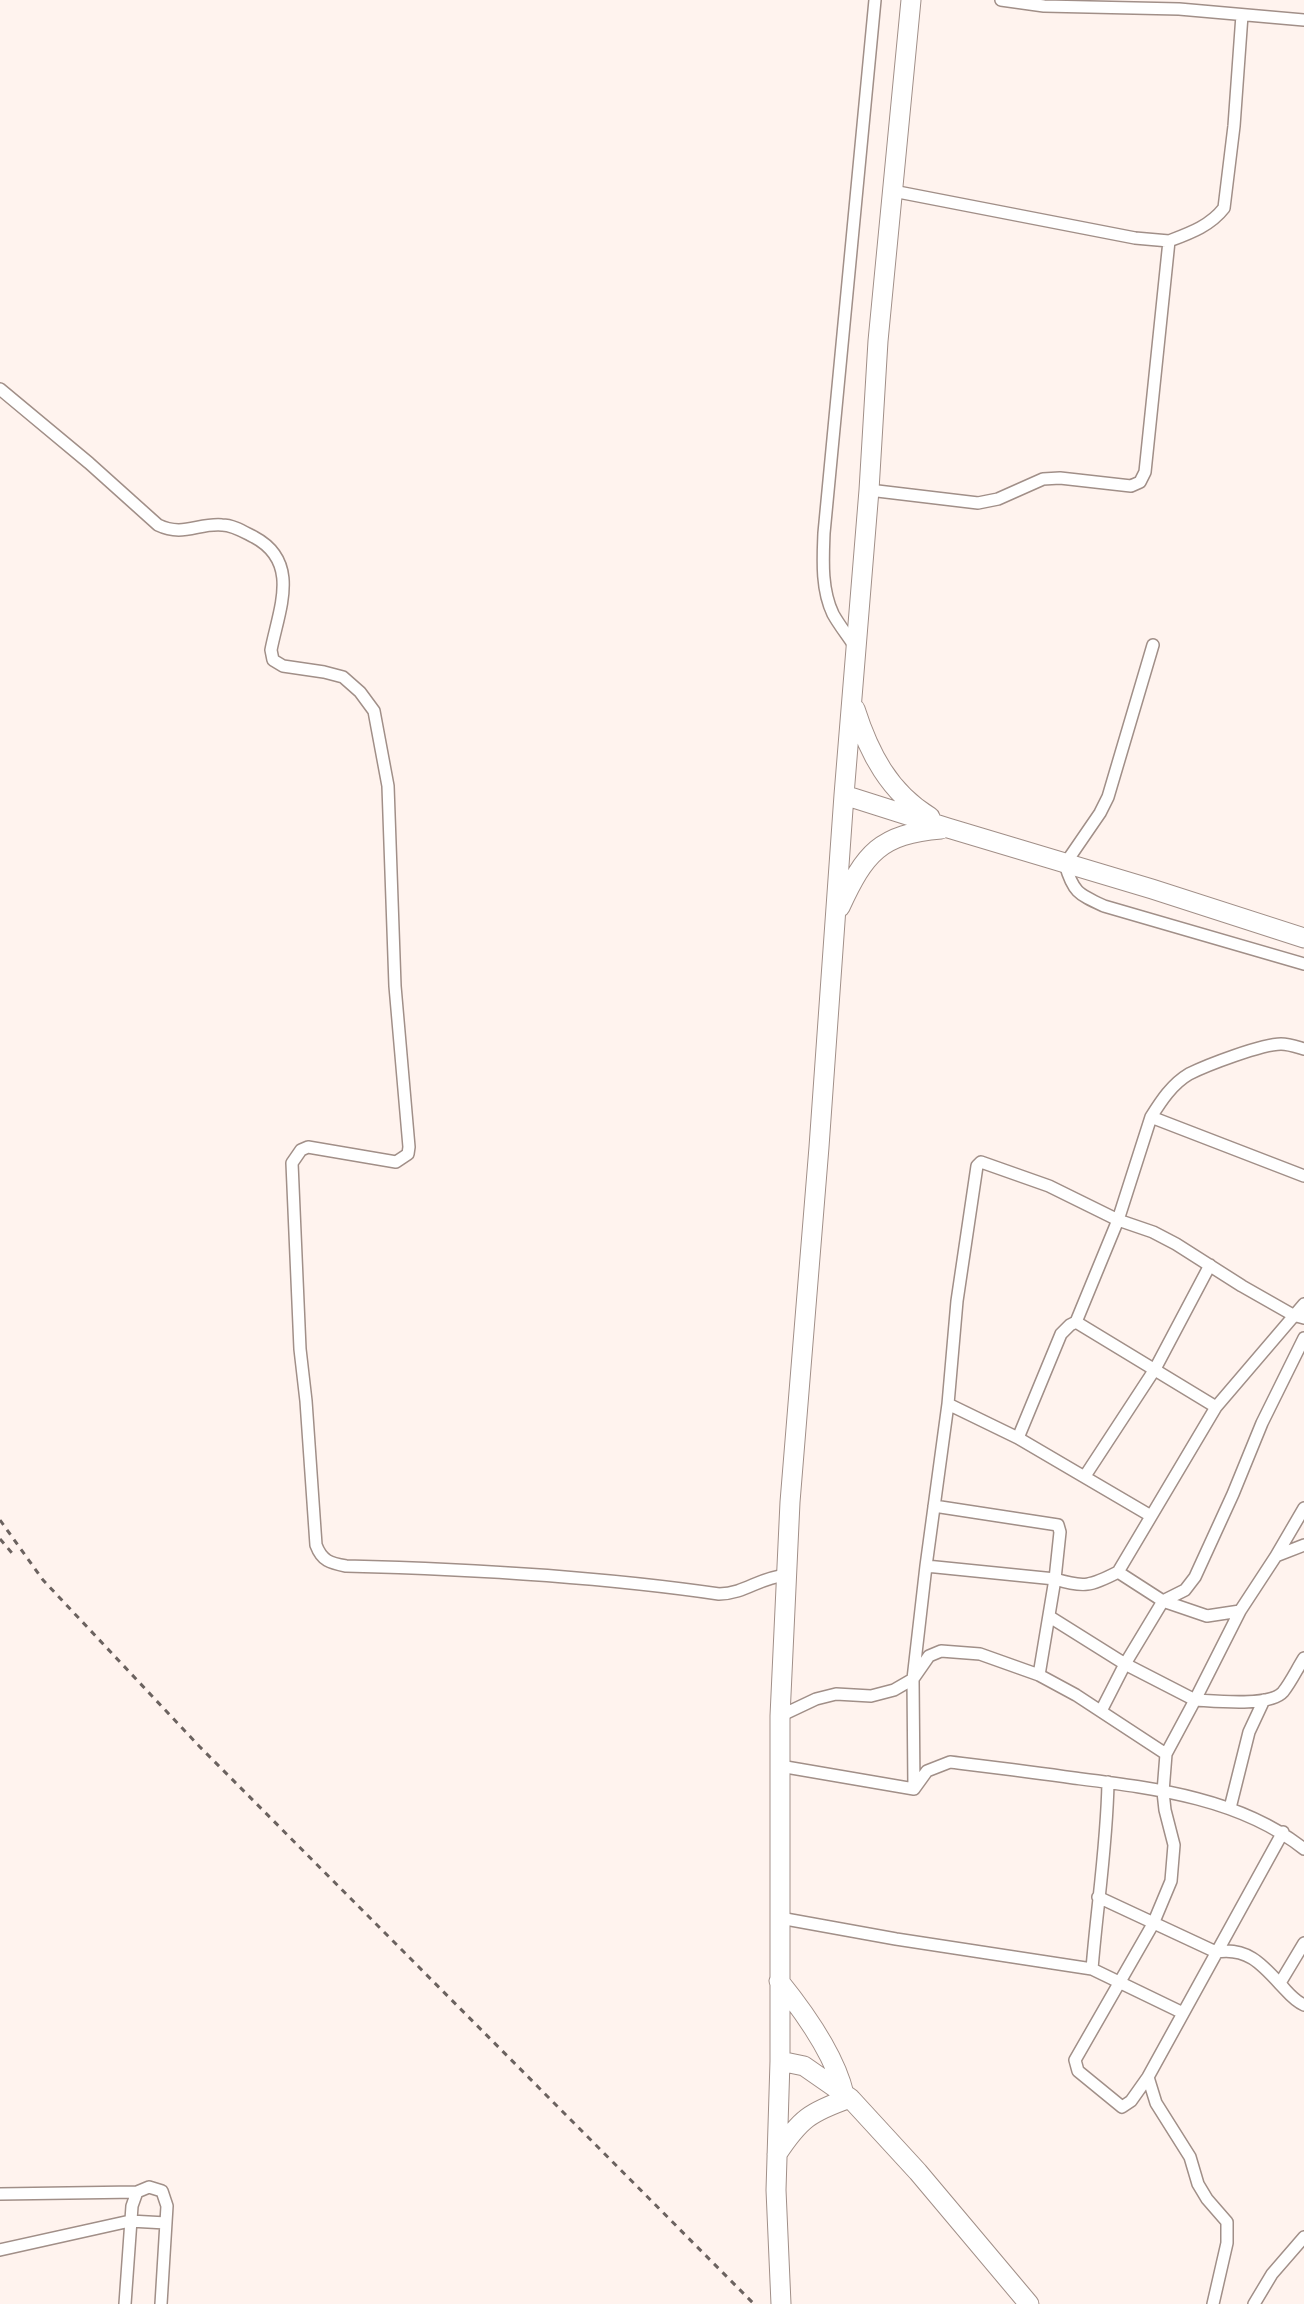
<!DOCTYPE html>
<style>
body{margin:0}
canvas{display:block;background:#fff3ee}
</style>
<canvas width="1304" height="2304"></canvas>
<script>
const g = document.querySelector('canvas').getContext('2d');
g.lineJoin = 'round';
function stroke(path, color, width, dash) { g.strokeStyle = color; g.lineWidth = width; g.lineCap = dash ? 'butt' : 'round'; g.setLineDash(dash || []); g.stroke(path); }
const minor = new Path2D(`
 M1001,0L1044,6L1179,9L1304,20
 M893,191L1135,238L1169,241
 M0,389L89,463L158,525C183,537 198,523 222,525C233,525 244,532 254,537C301,562 279,609 271,650L273,660L283,666L324,672L343,677L360,692L374,711L388,786L395,986L409,1147L408,1154L396,1162L308,1147L301,1150L292,1163L300,1349L306,1401L316,1545C322,1561 330,1563 346,1566C471,1569 595,1576 719,1594C747,1593 757,1578 787,1575
 M869,490L978,503L998,499L1043,479L1060,478L1131,486L1140,482L1145,472L1169,241C1190,233 1210,226 1224,208L1234,126L1242,15
 M1153,645L1108,797L1100,813L1065,864C1073,892 1078,894 1104,906L1304,964
 M855,647C848,636 839,625 833,614C821,589 823,559 824,533L875,0
 M1151,1117L1304,1176
 M1076,1322L1216,1407
 M948,1404L1018,1438L1151,1516
 M1018,1438L1061,1334L1070,1325L1076,1322L1118,1220L1151,1117C1161,1101 1172,1084 1189,1074C1207,1065 1262,1044 1281,1044C1289,1044 1297,1047 1304,1049
 M1085,1476L1155,1369L1210,1265
 M1276,1556L1304,1508
 M926,1566L1055,1579L1060,1532L1058,1525L934,1506
 M1118,1572L1216,1407L1304,1304
 M1050,1617L1125,1664L1195,1700L1240,1611
 M1039,1675L1055,1579C1084,1588 1091,1586 1118,1572L1163,1601L1185,1590L1195,1577L1233,1494L1262,1423L1304,1338
 M1101,1711L1125,1664L1163,1601L1207,1616L1240,1611L1276,1556L1304,1545
 M780,1716L816,1699L836,1694L871,1696L894,1690L913,1679L929,1656L941,1651L980,1654L1039,1675L1076,1695L1166,1754L1163,1792L1165,1810L1174,1845L1171,1881L1153,1924L1075,2060L1078,2071L1122,2107L1131,2101L1148,2077L1283,1832
 M1166,1754L1195,1700C1215,1701 1270,1707 1283,1692C1291,1682 1297,1669 1304,1658
 M780,1766L914,1789L927,1771L950,1762C991,1767 1033,1772 1074,1778C1153,1788 1240,1798 1304,1849
 M914,1789L913,1679L926,1566L948,1404L957,1301L977,1166L981,1162L1049,1186L1118,1220L1153,1232L1176,1244L1242,1286L1293,1315L1304,1318
 M1230,1808L1249,1732L1264,1700
 M1098,1897L1216,1952C1246,1947 1261,1963 1280,1984C1288,1992 1293,2000 1304,2005
 M780,1918L896,1939L1092,1969C1097,1906 1107,1845 1108,1782
 M1092,1969L1183,2013
 M1280,1983L1304,1943
 M1148,2077L1156,2103L1190,2157L1198,2184L1207,2199L1227,2222V2243L1213,2304
 M0,2194L137,2192
 M0,2250L130,2221L166,2223
 M125,2304L132,2206L137,2192L149,2187L162,2191L167,2206L161,2304
 M1254,2304L1272,2274L1304,2237`);
const primary = new Path2D(`
 M855,709C869,753 889,792 930,817
 M844,795L948,828L1152,889L1304,938
 M840,907C865,853 880,834 941,829
 M779,1981C804,2012 835,2055 844,2094
 M780,2061L804,2066L850,2098L918,2172L1029,2304
 M777,2154C800,2119 810,2112 850,2098
 M781,2304L776,2190L780,2061V1716L790,1502L819,1147L844,795L869,490L878,341L911,0`);
const rail = new Path2D(`
 M0,1520L43,1580L199,1746L754,2304
 M0,1539L12,1553`);
stroke(minor, '#a18f88', 14);
stroke(primary, '#a18f88', 21);
stroke(minor, '#fff', 11);
stroke(primary, '#fff', 19);
stroke(rail, '#6b625f', 3, [6, 6]);
</script>
